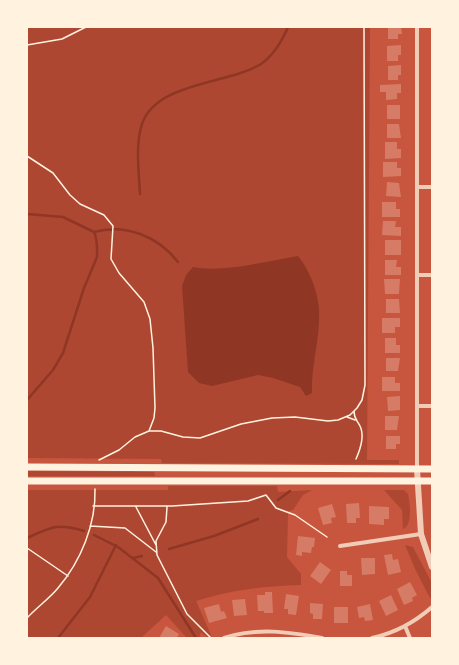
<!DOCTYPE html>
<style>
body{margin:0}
#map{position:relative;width:459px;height:665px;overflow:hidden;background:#c8553d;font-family:"Asap Condensed",sans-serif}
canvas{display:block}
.frame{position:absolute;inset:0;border:28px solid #fff3e0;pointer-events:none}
</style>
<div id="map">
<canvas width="459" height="665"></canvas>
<div class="frame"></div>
</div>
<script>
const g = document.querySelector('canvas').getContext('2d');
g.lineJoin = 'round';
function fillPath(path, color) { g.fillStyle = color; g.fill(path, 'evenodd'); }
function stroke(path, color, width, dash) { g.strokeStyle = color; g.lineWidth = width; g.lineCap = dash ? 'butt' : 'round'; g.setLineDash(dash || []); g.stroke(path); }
const green = new Path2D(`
 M27,27H370L367,460H399V464L162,463L161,459L27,458Z
 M27,471L154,472L155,476H27Z
 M168,486H277L278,492L312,490L303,495L293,510L289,511L288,514L287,557L301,574V585C264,586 231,590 196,601L211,635L207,637L201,632L199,638H187L166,615L141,638H27V490H168Z
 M384,490H404L408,494C410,504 413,525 403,529L402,510Z
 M405,545L413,547L432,583V597L430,598L416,571Z`);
const water = new Path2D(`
 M298,256C312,273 321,300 319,322C318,346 311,369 312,393L306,396L300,387L273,378L258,375L212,386L199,383L188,372L182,286L186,275L193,267C224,273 267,261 298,256Z`);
const stream = new Path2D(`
 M140,194C139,172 135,146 142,124C156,82 229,84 261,64C274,55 282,41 288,27
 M27,214L63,217L94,232C98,240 97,248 97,257L84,288L63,353L53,370L27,400
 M94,232C126,223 159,237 178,262
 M278,500L290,491
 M94,535L118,547L158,578L196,638
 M27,538C52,527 56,523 84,531
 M169,549L214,536L258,519
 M133,558L142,556
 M58,638L90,597L116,545`);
const building = new Path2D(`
 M388,27H401L402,34H398V39H388Z
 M401,45V55H398V61H387V46Z
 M401,65V75H398V80H388V66Z
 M401,84V93H397V99L386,100V92H380V85Z
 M387,105H400V119H387Z
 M387,124H399L401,138H387Z
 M385,142H397V149H401V158L385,159Z
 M383,162H397V168H401V176L383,177Z
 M387,182L399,183L401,197L386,196Z
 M382,202H396V209H400V217H382Z
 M383,221H396L395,227H401V236L382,235Z
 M385,240H401V255H385Z
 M385,260H397L396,267H401V275H385Z
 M384,279H400L399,294H385Z
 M386,299H399L400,313H386Z
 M382,318H400V327H395V333H382Z
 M385,338H396V345H400V353H385Z
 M386,358H400L398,371H386Z
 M382,377H395V383H400V391H382Z
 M400,396V410L388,411L387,397Z
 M385,416H399L397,430H385Z
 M386,436H400V444H396V449H386Z
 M359,503L360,518H356V523H347L346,504Z
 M332,504L336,517L331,518L332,523L323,525L318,508Z
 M369,506L389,507V519H384V525L369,524Z
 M298,536L315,538L314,547H312L311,553L302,552V556L296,555Z
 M392,554L393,560L398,559L401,572L388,575L384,555Z
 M361,558H375V574L362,575Z
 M320,562L331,570L321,584L310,576Z
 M340,571H347V575H352V586H340Z
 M410,582L417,595L412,598L413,601L404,605L397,589Z
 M265,592H272L273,613H264V611H258L257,595H265Z
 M286,594L299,596L296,615L288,614V609H284Z
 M391,595L398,610L386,616L379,601Z
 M245,599L247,615L234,616L232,600Z
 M310,603L323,604L322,619H313V614L310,613Z
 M219,604L221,612L224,611L227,618L209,623L204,608Z
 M370,604L373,620L365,621L364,617L359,618L357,607Z
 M334,607H348V623H334Z
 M166,626L179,634L177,638H159Z`);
const path = new Path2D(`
 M27,45L62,39L86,27
 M27,156L53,173L70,195L80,204L104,215L113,226L111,259L119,273L144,302L150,319L153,348L155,408L154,418L149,431
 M354,411C354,419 357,420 360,426C365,436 360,450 356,459
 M347,417L355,420
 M99,460L119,450L135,437L149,431H161L183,437L200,438L241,424L272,418L295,417L328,421L338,420L350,415L357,408L362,400L365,385L364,27
 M93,506H172L248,501L266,495L276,508L295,515L327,537
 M136,507L156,545
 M167,507L166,522L156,541L157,555L187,614L210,637
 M90,526L125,528L156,552
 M27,548L68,576
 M27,618C37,607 49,599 58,588C81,561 96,524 95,489`);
const minor = new Path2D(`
 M417,187H432
 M417,275H432
 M417,406H432
 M417,469V27
 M340,546L421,534
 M405,626L410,638
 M224,638C257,627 289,632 322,638
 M372,638C395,633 415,622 432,607`);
const tertiary = new Path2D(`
 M417,469L421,534L432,567`);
const secondary = new Path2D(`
 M27,467L432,469
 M27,481H432`);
fillPath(green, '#ae4732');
fillPath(water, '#8f3625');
stroke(stream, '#8f3625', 2.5);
fillPath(building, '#d67c66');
stroke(path, '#fff3e0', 1.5);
stroke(minor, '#f1ccb7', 4);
stroke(tertiary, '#f1ccb7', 6);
stroke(secondary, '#fff3e0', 7);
</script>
